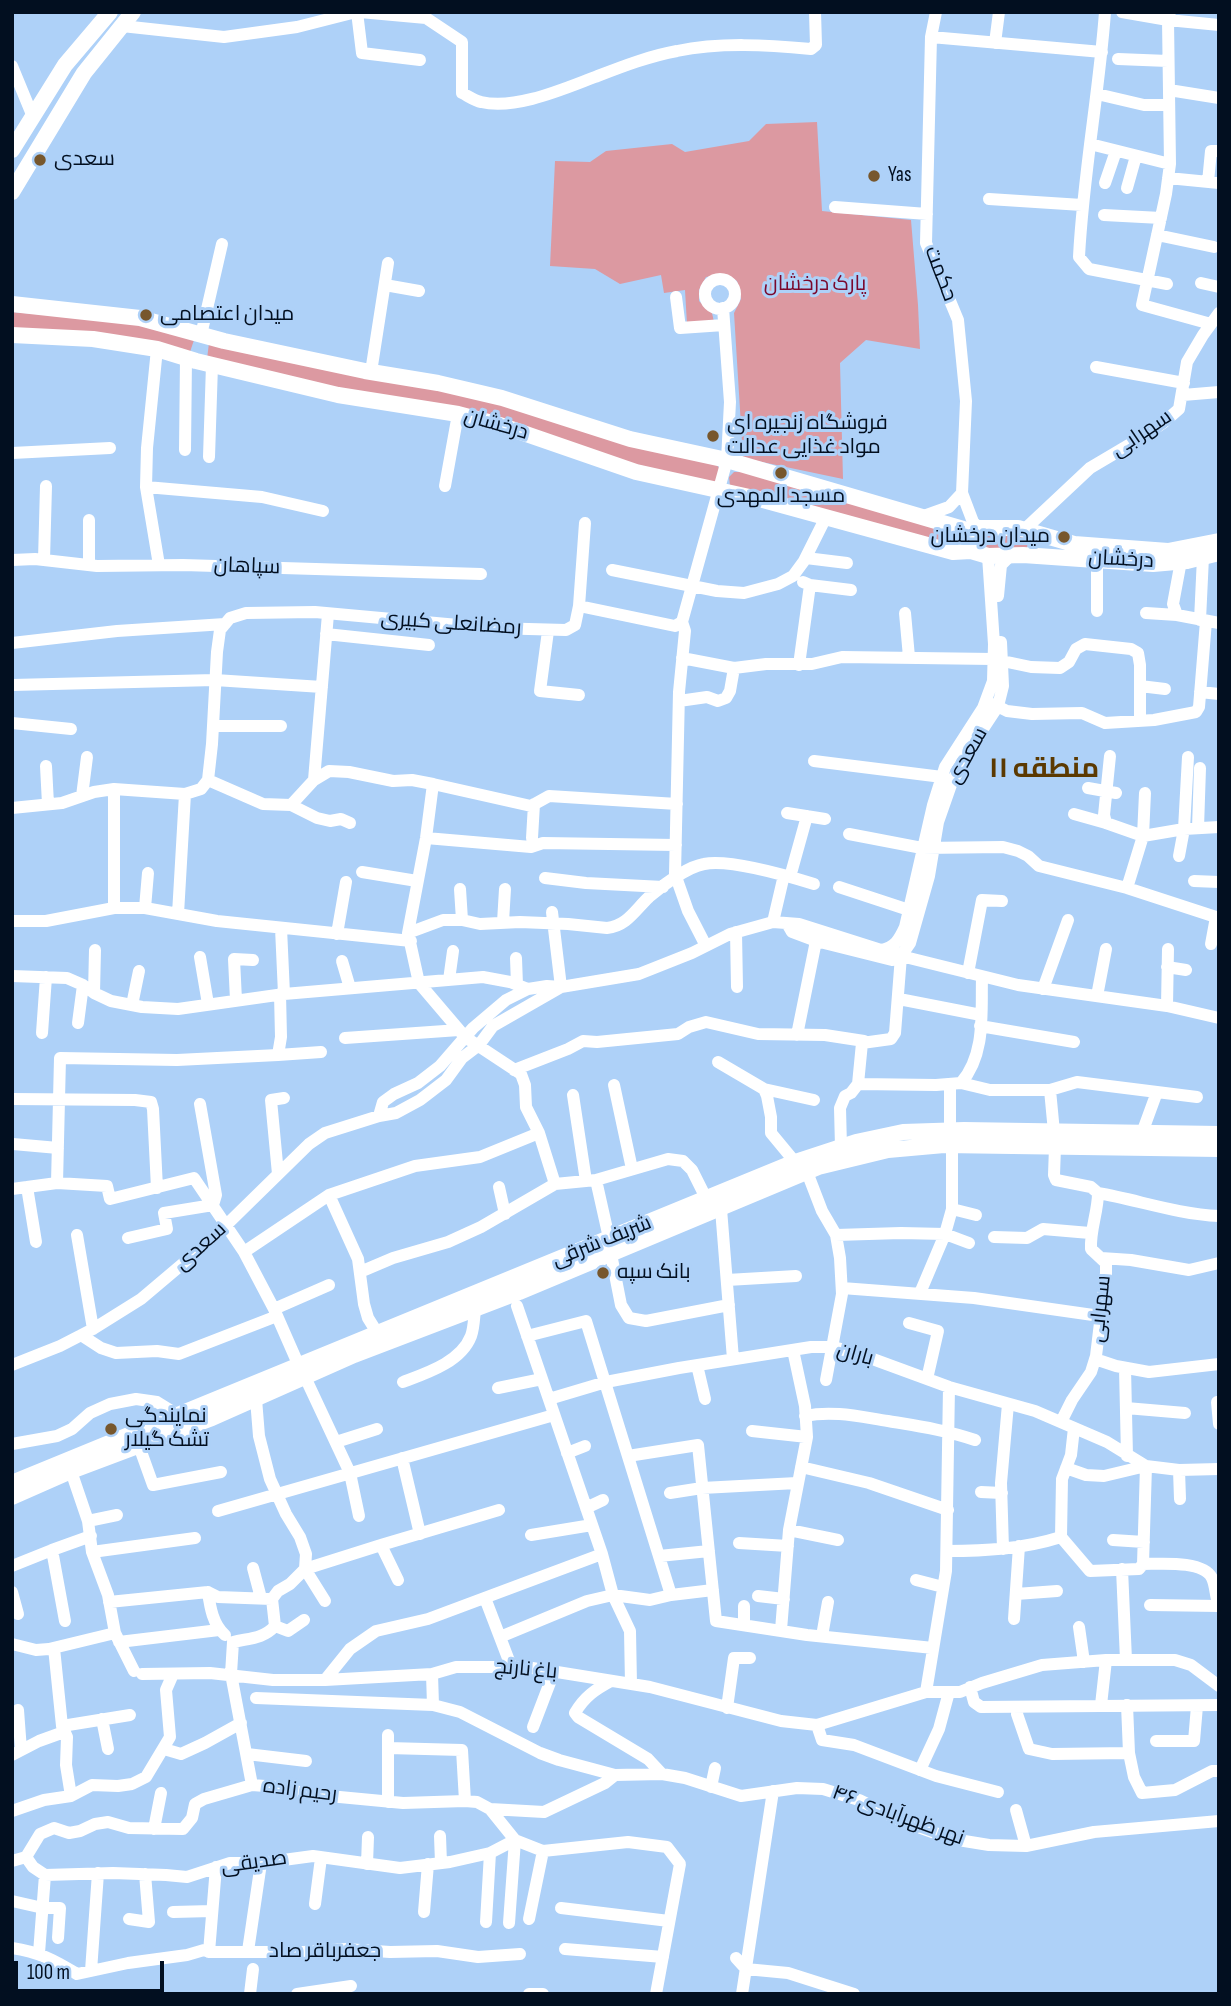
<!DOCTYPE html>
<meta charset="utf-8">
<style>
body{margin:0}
#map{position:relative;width:1231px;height:2006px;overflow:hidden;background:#aed1f8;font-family:"Sofia Sans Condensed",sans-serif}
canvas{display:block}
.frame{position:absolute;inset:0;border:14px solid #020f20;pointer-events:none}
.scale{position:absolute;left:14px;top:1961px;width:150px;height:32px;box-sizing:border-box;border:4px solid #020f20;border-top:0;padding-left:9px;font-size:21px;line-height:24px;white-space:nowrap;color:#020f20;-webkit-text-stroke:5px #aed1f8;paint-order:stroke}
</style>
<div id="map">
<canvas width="1231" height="2006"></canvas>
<div class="frame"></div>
<div class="scale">100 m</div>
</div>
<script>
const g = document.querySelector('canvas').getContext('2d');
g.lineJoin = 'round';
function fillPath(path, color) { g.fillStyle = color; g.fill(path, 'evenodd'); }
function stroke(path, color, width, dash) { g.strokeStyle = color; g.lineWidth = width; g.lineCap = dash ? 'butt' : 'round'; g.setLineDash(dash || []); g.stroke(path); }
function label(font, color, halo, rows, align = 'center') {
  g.font = font + ' "Sofia Sans Condensed",Cairo,sans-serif'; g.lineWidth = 6; g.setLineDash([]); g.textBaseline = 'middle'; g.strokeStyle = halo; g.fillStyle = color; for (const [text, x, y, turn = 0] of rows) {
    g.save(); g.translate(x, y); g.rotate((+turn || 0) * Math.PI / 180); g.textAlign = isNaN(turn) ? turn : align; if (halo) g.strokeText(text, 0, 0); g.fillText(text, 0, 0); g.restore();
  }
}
const green = new Path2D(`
 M817,122L822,211L911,220L918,305L920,349L866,340L840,363L843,479L743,458L734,313L741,299L737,281L726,274L706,277L699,290V301L712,313L714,322L687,324L685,290L664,293L661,275L620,284L595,269L550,266L555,161L590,162L606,151L672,144L685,152L749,141L766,124Z
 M12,312L126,322L194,340L189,355L12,330Z
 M209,343L480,398L716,464L720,469L716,481L709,483L348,390L207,359Z
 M734,472H745L961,532V546L730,486L729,477Z
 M1023,534L1028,539L1027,548L1022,551L976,548L975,541L979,535Z`);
const minor = new Path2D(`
 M357,12L362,53L420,60
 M360,12L426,18L462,42V93C468,96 475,101 481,102C516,110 563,89 595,77C621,67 649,56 677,51C720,42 768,45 811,49L816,45L815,12
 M936,12L931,37L926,243L958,320L966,401L962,493L973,522L979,528
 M1105,12C1099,94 1083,175 1079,257L1089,269L1167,284
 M1122,12L1168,20L1219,25
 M1170,12L1168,20L1170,164L1166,194L1142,305L1211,324
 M122,26L224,37L297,27L356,12
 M931,37L1102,52
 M995,43L999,12
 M1118,59L1168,61
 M12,66L33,117
 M1169,90L1219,98
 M1097,94L1144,105H1169
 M1090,144L1170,164
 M1168,178L1219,183
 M1208,182L1211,151H1219
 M1105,183L1116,151
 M1127,188L1136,156
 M989,199L1082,205
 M835,207L927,214
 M1104,215L1161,218
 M1157,235L1214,247
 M705 294a15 15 0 1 1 30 0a15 15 0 1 1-30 0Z
 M1201,283L1219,287
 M385,285L419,291
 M676,297L680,328L724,325
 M201,335L222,244
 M157,349L147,448L146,487L159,565
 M1096,367L1184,383
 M371,372L388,263
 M1183,395L1219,392
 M185,450L186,358
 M12,453L110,448
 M209,457L212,365
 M445,486L458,414
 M146,487L262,497L323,511
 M921,517L949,507L962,493
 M1025,529L1090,468L1139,439L1163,423L1179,409L1187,362L1203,335L1219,313
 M806,558L847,563
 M12,560L35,559L97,566L183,565L481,574
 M44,560L46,486
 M1181,561L1173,604L1177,615L1219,623
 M89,565V520
 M612,570L717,591L744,593L778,584L793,576L804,561L826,517
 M803,582L810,585L851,590
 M998,596L1001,565L1010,556
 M579,606L585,523
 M1097,611V559
 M905,613L909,657
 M1146,613L1177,615
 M1200,620L1203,557
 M548,631L540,691L579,695
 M326,634L429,645
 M12,643L117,631L225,624
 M682,658L734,668L766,664H812L842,657L993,659L1031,667L1060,668L1069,662L1076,649L1085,644L1131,649L1138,653L1140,665V721
 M799,665L810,585
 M12,685L215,680L322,687
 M1140,686L1165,689
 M1200,692L1219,694
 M679,701L707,697L718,701L726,698L730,691L734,668
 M993,704L1007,711L1032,714L1082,713L1105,723L1154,720L1196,712L1199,707L1206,621
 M12,723L71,729
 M213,726H281
 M814,761L942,777L949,780
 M46,766L48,804
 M208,780L212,744L217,652L220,630L230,618L246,613L315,612L491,628L566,630L575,625L579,606L675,626L682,622
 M314,780L328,614
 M433,784L531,806L549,796L677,804
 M1088,788L1116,793
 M82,796L87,757
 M291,805L314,780L329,771L349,772L393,781L412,780L433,784L426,838L408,933L419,983L465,1037L521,1074L525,1085L526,1107L539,1133L555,1184
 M12,808L62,803L94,792L114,789L185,794L201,789L208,780L263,804L291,805L317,818L330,821L341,819L350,823
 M787,813L825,819
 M1074,814L1106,823L1143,836L1184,829L1219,827
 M1106,823L1104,815L1110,756
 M1198,828L1200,768
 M849,834L922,848L1003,847L1018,851L1028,856L1039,866L1127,888L1219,918
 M426,838L531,847L543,843L676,845
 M532,838L534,804
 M1179,856L1184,829L1188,757
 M362,872L417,881
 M790,877L807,816
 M545,878L586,883L663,887
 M1194,881L1219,882
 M839,887L915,912
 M1127,888L1143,836L1145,793
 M460,889L462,920
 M114,908V789
 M145,908L148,873
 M552,912L561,987
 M178,914L185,794
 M12,921H46L114,908H145L217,921L411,941
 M503,922L505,889
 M773,922L784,875
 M788,925L792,932L816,941L892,960L901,956L910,943L929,876L938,822L952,782L973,744L998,706L1003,686L1001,642
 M281,928L284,994
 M736,932L737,987
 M408,933L443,920H462L480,924L520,922L568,924L607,928C627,926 635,910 649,897C662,886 687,867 704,864C729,859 788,876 814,884
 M337,934L346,882
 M1211,944L1216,917
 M706,946L688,911L675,874L679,692L685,631L682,622L727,460L730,402L723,308
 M895,951L901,956L1018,985L1167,1006L1219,1018
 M200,957L208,1004
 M516,958L517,985
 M342,961L350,988
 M1167,967L1186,970
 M968,973L982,900L1002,901
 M12,976L67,978L83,985L94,993L111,1001L142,1007L178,1009L284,994L483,977L510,982L528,989
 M449,980L453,951
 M1043,989L1068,920
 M94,993L95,950
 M1097,996L1106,949
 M899,999L981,1015
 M236,1000L234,959L253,960
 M132,1005L139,971
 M1167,1006L1168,949
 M78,1023L83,985
 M980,1026L1074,1042
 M42,1033L46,977
 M797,1035L816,941
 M345,1038L459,1030
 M278,1055L321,1052
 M718,1062L764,1089L767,1096L771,1117V1133L795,1162
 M514,1070L568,1049L583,1041L597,1042L678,1034L689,1027L706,1022L758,1034L825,1035L864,1041
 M961,1083L990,1090H1050L1077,1082L1197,1097
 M858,1084L936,1085L961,1083C986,1054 981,1013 982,977
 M614,1085L632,1169
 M764,1089L814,1100
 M1050,1090L1054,1132
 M573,1095L586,1181
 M12,1099L135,1100L151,1102L153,1109L157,1188
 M379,1116L383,1102L394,1094L418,1083L440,1066L473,1028L506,1000L528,989L547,986L561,987L639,974L692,953L730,934L773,922L799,924L881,950C895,947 899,940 905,927L933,805L945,767L983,708L993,681L994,644L988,556
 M950,1130V1084
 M1142,1133L1157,1092
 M13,1144L58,1148
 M841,1147L840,1108L845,1096L851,1093L858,1084L862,1043L891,1039L895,1033L901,956
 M1055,1147L1054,1175L1056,1180L1091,1187L1098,1193C1138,1200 1177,1214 1219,1216
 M807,1172L822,1211L836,1235L840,1258L842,1294L826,1380
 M278,1174L271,1100L284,1098
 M596,1180L609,1238
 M57,1183L60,1058L177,1060L278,1055L281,1037L280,994
 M27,1187L36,1242
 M499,1187L505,1214
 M12,1189L57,1183L107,1186L110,1199L194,1178L244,1252L274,1309L299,1366
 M329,1195L358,1259L364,1304L368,1318L378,1334
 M721,1209L733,1359
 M952,1209L976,1215
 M77,1235L93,1329
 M836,1235L901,1233L945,1234L969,1243
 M994,1237L1027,1238L1043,1229L1090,1233
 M128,1238L167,1229L164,1213L213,1205L216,1195L200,1104
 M244,1252L329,1195L415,1166L480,1157L539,1133
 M611,1254L621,1305L629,1318L646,1321L729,1305
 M1101,1258L1131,1260L1189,1270L1219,1263
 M360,1272L393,1258L448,1242L481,1227L555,1184L596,1180L668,1159L683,1161L692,1170L706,1198
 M727,1280L796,1276
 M842,1288L974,1298L1100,1316
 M920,1293L945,1234L952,1209V1145
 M517,1306L602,1554L613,1595L630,1631L631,1684
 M274,1309L329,1285
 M909,1323L938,1331L927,1379
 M81,1335L101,1348L116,1353L157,1351L179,1354L277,1316
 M527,1336L586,1321L671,1595
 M1095,1359L1116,1366L1149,1372L1219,1364
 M12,1365L60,1346L93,1329L141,1299L212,1239L309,1144L325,1133L379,1116L396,1113L420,1100L446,1080L462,1058L479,1045L493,1026L561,987
 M697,1365L705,1399
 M1125,1368L1127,1456
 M305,1377L350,1473L359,1516
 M403,1382C427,1373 461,1362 471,1336C474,1328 474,1318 475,1309
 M498,1388L542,1379
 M256,1399L259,1436L270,1479L286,1514L300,1537L306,1554L305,1569L325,1601
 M549,1399L606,1382L679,1368L811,1347H834L870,1358L949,1387L1035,1411L1107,1442L1146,1466
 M1217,1402L1219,1424
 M1126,1408L1185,1413
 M805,1416C833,1410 861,1417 888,1421C918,1426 946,1430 975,1440
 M1061,1422L1072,1400L1091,1372L1096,1356L1106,1273V1263L1091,1249C1090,1229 1098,1212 1098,1193
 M752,1431L807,1437
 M336,1442L377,1429
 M12,1444L57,1436L72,1429L90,1413L110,1404L136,1399L157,1402L178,1415
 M139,1446L153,1485L221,1472
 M567,1453L585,1446
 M628,1456L698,1445L716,1621L807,1635L933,1648
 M402,1458L420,1534
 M801,1467L869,1483L948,1510
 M1066,1468L1086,1475L1104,1476L1146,1466L1179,1470L1219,1469
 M1179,1470L1180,1499
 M71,1471L88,1521L92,1552L108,1595L115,1633L134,1671
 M981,1492L1002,1493
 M670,1493L702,1488L797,1483
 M586,1508L603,1500
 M218,1511L554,1415
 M88,1521L117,1515
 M789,1530L838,1540
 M531,1535L592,1525
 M1061,1537L1062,1479L1071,1455L1074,1428
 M1113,1540L1144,1542
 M739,1543L788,1546
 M381,1545L398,1580
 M1003,1549L1001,1483L1008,1404
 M52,1550L65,1621
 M947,1551C985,1551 1023,1549 1061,1537L1090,1571L1139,1569L1143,1564C1160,1564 1203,1560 1212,1578C1216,1586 1215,1597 1219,1605
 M92,1552L195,1538
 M659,1556L709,1551
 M1143,1564L1146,1466
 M12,1566L52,1550L91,1536
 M253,1568L261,1598
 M1122,1569L1126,1660
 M916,1580L943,1587
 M12,1592L18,1614
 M208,1592C210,1607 213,1625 225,1635
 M1016,1594L1057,1591
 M758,1596L784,1599
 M485,1598L511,1666
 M109,1602L208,1592L218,1597L272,1599
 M1150,1605L1219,1606
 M1014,1619L1019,1546
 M744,1625V1606
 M275,1626L288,1631L304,1620
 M1079,1627L1084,1662
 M781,1630L789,1530L807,1437L805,1406L793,1350
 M822,1636L828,1602
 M500,1637L587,1601L613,1595L650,1600L671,1595L713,1590
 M119,1642L219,1630
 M233,1642C250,1638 263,1639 275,1626L272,1599L278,1591L290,1584L305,1569L381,1545L499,1510
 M233,1642L231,1674L252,1785
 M12,1644L36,1650L49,1649L115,1633
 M54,1648L62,1726L67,1737L66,1765L71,1796
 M142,1674L210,1673L273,1680H325L432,1674L456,1667H526L650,1687L781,1721L817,1725L926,1692H960L982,1683L1042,1665L1106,1660H1175L1191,1665L1219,1686
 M432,1674L433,1705
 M325,1680L350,1649L376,1631L428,1619L602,1554
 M611,1681C596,1689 584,1697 575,1713L578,1717L648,1759L662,1774
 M970,1687L974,1702L981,1707L1219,1705
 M926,1692L946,1571L949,1387
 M256,1698L433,1705L460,1712L540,1753L559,1760L615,1775L662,1774L685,1778L741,1796L797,1788L823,1789L859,1800L904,1822L952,1839L989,1845L1026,1846L1094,1832L1219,1821
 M1101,1705L1106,1660
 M1127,1705L1129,1753
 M1018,1707L1017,1714L1029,1749L1052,1754L1129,1753L1134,1777L1142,1793L1175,1790L1212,1771H1219
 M727,1708L734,1658H750
 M18,1710L21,1750
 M102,1719L108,1749
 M817,1725L822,1740L854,1745L936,1776L998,1792
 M62,1726L130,1715
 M533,1727L554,1672
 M1156,1741H1194L1197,1706
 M388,1748L462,1750L465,1801
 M164,1749L181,1754L205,1743L241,1723
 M247,1754L306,1761
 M12,1755L39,1741L64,1732
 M920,1770L939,1729L949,1692
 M711,1787L715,1768
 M388,1802V1735
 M490,1809L515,1840L543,1851L628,1842L667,1847L680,1864L656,1994
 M1016,1810L1026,1846
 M12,1811L44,1800L71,1796L92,1785L118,1786L132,1784L146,1777L170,1737L166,1690L173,1674
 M154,1829L161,1793
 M440,1836L441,1863
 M26,1857L33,1867L45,1875L113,1873L166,1875L187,1877L230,1863H261L313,1856L400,1868L450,1862L490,1853L515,1840
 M12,1861L26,1857L40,1834L54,1828L69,1833L80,1831L95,1824L108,1822L129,1828L183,1829L192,1818L195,1804L204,1799L252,1785L278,1787L308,1794L403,1803L465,1801L477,1802L490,1809L544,1812L605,1783L615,1775
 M367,1864L368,1837
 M12,1901L43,1908H60L58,1938
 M315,1904L321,1858
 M561,1908L669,1921
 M173,1912L212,1911
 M424,1912L428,1864
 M129,1919L149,1922L145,1874
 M529,1919L543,1851
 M486,1922L490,1853
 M509,1923L515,1840
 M12,1948C39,1952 54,1960 77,1974L128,1963L187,1955L204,1950L209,1952H304L346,1949L390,1952L437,1951L478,1957L520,1954
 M565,1949L663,1957
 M248,1951L261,1863
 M209,1952L216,1867
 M39,1953L45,1875
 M736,1958L746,1969L788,1973L854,1994
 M91,1971L98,1873
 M250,1994L253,1969
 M297,1994L351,1986
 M529,1994H543
 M742,1994L773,1791`);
const major = new Path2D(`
 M12,150L65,65L110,12
 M12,192L84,73L133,12
 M12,304L140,318L224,341L365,371L438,383L502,398L630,439L727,460L970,531
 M12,335L93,339L157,349L196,361L338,395L458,414L500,425L636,472L763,500L953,552L971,551L988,556L1023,555L1153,564L1187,561L1219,553
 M970,531L979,528H1018L1074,544L1168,551L1219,541
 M12,1483L795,1162L856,1142L903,1132L964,1130L1219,1134
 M12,1497L71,1471L212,1418L354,1355L519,1292L818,1167L888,1150L944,1145L1219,1149`);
const markers = [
 [40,160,7,"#77572d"],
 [874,176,7,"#77572d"],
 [146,315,7,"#77572d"],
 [713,436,7,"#77572d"],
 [781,473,7,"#77572d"],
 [1064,537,7,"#77572d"],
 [603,1273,7,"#77572d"],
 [111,1429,7,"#77572d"]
];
const poiNames = [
 ["سعدی",54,160],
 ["Yas",888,176],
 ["میدان اعتصامی",160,315],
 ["فروشگاه زنجیره ای",727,424],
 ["مواد غذایی عدالت",727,448],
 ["مسجد المهدی",781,497,"center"],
 ["میدان درخشان",1050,537,"right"],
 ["بانک سپه",617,1273],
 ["نمایندگی",125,1417],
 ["تشک گیلار",125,1441]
];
const streetNames = [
 ["حکمت",940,274,69],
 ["درخشان",496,425,16],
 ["سهرابی",1142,434,-34],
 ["درخشان",1121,560,3],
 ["سپاهان",247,567,2],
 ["رمضانعلی کبیری",451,624,4],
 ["سعدی",968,756,-61],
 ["شریف شرقی",602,1242,-22],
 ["سعدی",201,1247,-42],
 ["سهرابی",1101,1309,-84],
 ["باران",855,1355,16],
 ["باغ نارنج",526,1670,5],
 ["رحیم زاده",300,1791,7],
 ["نهر ظهرآبادی ۴۶",898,1816,20],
 ["صدیقی",254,1863,-8],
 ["جعفرباقر صاد",325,1952]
];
const parkNames = [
 ["پارک درخشان",815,285]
];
const districtNames = [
 ["منطقه ۱۱",1044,770]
];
fillPath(green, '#dc99a1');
stroke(minor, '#fff', 12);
stroke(major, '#fff', 16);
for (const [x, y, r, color] of markers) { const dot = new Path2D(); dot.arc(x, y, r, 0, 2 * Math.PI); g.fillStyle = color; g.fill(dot); stroke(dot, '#aed1f8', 2.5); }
label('21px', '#020f20', '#aed1f8', poiNames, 'left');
label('21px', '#020f20', '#aed1f8', streetNames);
label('21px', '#7a082c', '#aed1f8', parkNames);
label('bold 28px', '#5b3901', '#aed1f8', districtNames);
</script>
